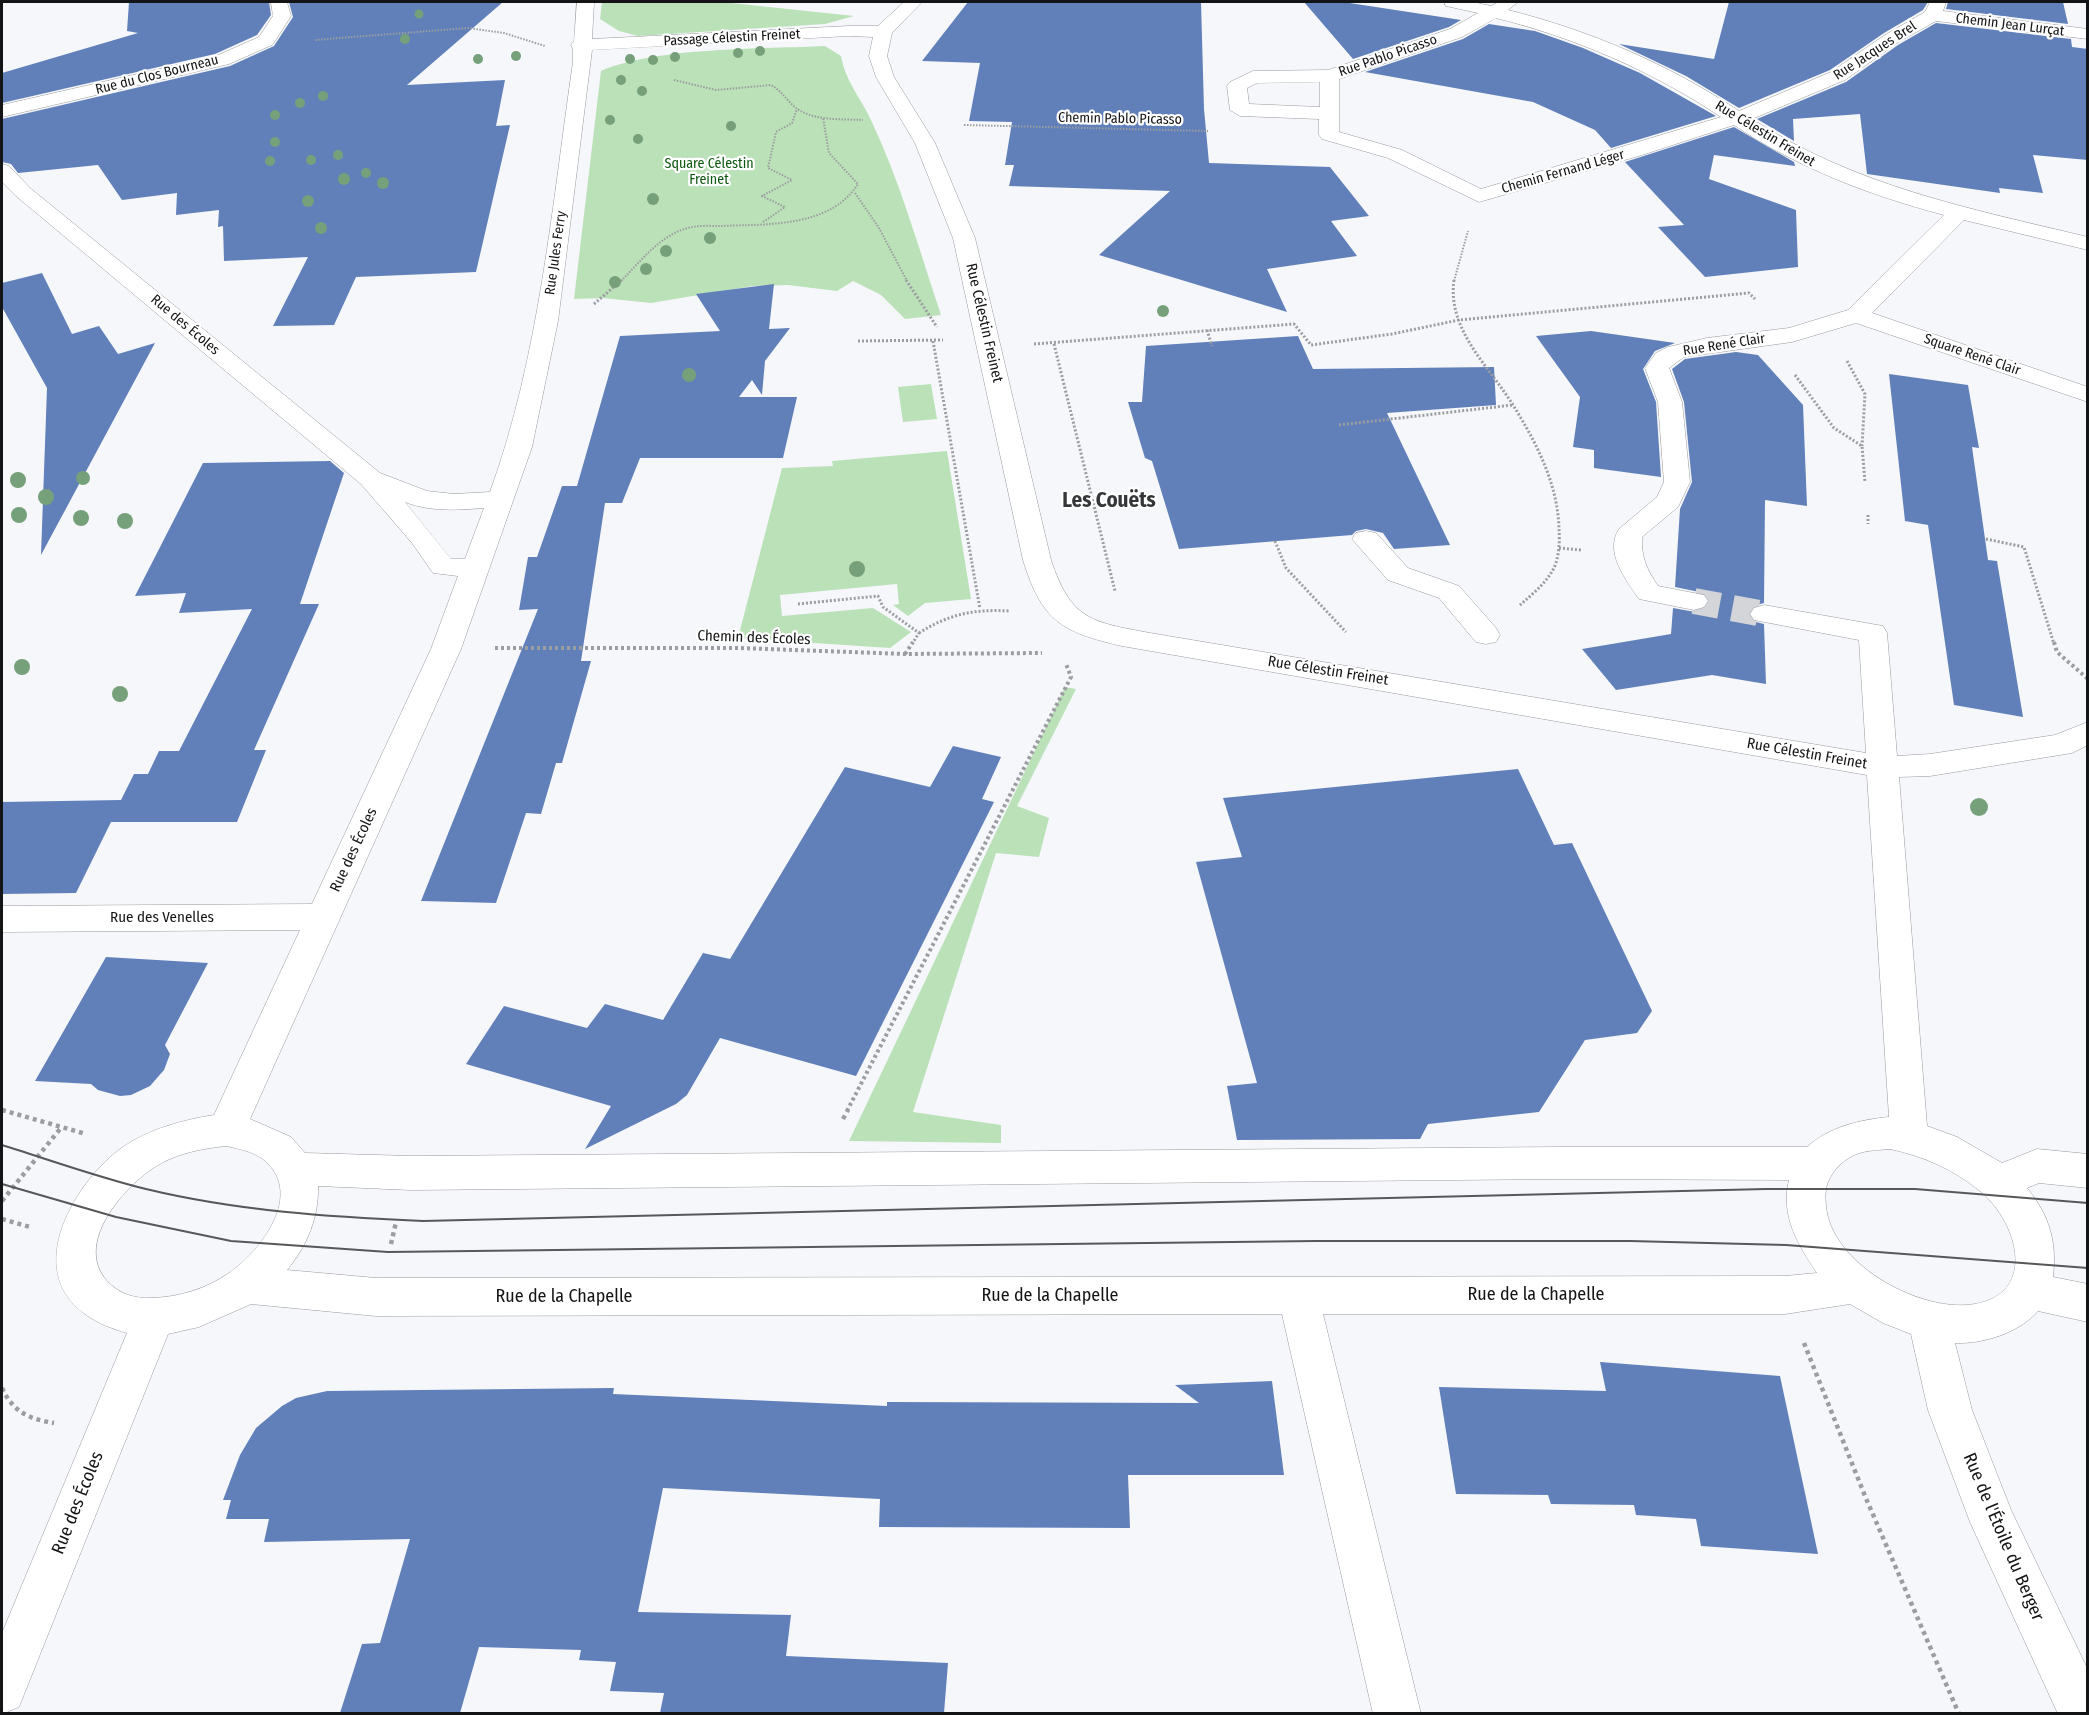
<!DOCTYPE html>
<meta charset="utf-8">
<style>
body{margin:0}
#map{position:relative;width:2089px;height:1715px;overflow:hidden;background:#f5f7fb;font-family:"Fira Sans Condensed",sans-serif}
canvas{display:block}
.frame{position:absolute;inset:0;border:3px solid #131415;pointer-events:none}
</style>
<div id="map">
<canvas width="2089" height="1715"></canvas>
<div class="frame"></div>
</div>
<script>
const g = document.querySelector('canvas').getContext('2d');
g.lineJoin = 'round';
function fillPath(path, color) { g.fillStyle = color; g.fill(path, 'evenodd'); }
function stroke(path, color, width, dash) { g.strokeStyle = color; g.lineWidth = width; g.lineCap = dash ? 'butt' : 'round'; g.setLineDash(dash || []); g.stroke(path); }
function label(font, color, halo, rows, align = 'center') {
  g.font = font + ' "Fira Sans Condensed",sans-serif'; g.lineWidth = 4.5; g.setLineDash([]); g.textBaseline = 'middle'; g.strokeStyle = halo; g.fillStyle = color; for (const [text, x, y, turn = 0] of rows) {
    g.save(); g.translate(x, y); g.rotate((+turn || 0) * Math.PI / 180); g.textAlign = isNaN(turn) ? turn : align; if (halo) g.strokeText(text, 0, 0); g.fillText(text, 0, 0); g.restore();
  }
}
const green = new Path2D(`
 M602,2H722L854,16L825,24L638,36L619,31L600,19Z
 M825,46L841,56C846,82 859,95 870,118C900,181 919,249 941,315L905,319L881,295L853,281L837,291L788,285L753,286L651,303L603,298L574,299L601,71C654,47 765,49 825,46Z
 M931,384L937,419L903,422L898,387Z
 M947,451L971,599L925,603L908,616L893,605L899,604L897,584L780,595L782,616L873,608L911,632L890,648L738,638L782,468L833,466L832,461Z
 M1065,687L1076,689L1017,806L1049,818L1039,857L996,853L913,1112L1001,1125V1143L849,1141Z`);
const building = new Path2D(`
 M129,2H269L271,15L257,35L215,54L2,103V73L138,33L127,31Z
 M289,2H503L407,85L505,80L496,126L510,125L476,272L356,277L334,325L273,326L308,257L224,261L223,226L218,227L219,210L176,215L177,193L122,200L98,165L18,173L11,164L2,162V119L230,66L274,46L293,17Z
 M968,2H1201L1204,109L1209,163L1330,167L1369,216L1331,221L1357,256L1267,269L1287,312L1099,255L1170,191L1009,186L1014,165H1005L1012,122L969,121L980,63L922,61Z
 M1304,2H1343L1461,20L1449,27L1353,59Z
 M1729,2H1928L1923,10L1884,33L1830,70L1739,108L1686,76L1619,44L1714,59Z
 M1948,2H2063L2068,24L1946,9Z
 M1936,23L2071,39L2072,47L2088,49V160L2033,155L2043,193L1999,188L2000,193L1867,174L1860,114L1793,119L1794,141L1757,119L1846,82L1898,45Z
 M1489,24L1535,31L1583,48L1640,73L1716,116L1611,148L1595,130L1533,102L1365,72L1463,39Z
 M1734,127L1794,162L1795,166L1714,155L1709,179L1796,210L1798,267L1705,277L1658,227L1684,225L1625,162Z
 M42,273L72,334L99,326L118,354L155,343L41,555L47,388L2,307V283Z
 M774,284L769,329L790,328L765,361L762,395L752,380L739,397H797L783,458H640L622,503H605L581,661H591L562,763H556L541,814L526,813L496,903L421,901L538,609L519,610L528,557H537L562,486H577L620,336L720,331L696,294Z
 M1591,331L1675,343L1655,351L1643,369L1656,402L1661,477L1594,468V450L1573,447L1580,397L1536,336Z
 M1298,336L1313,369L1494,367L1496,405L1387,413L1450,545L1394,549L1383,533L1366,529L1356,531L1352,535L1179,549L1152,461L1145,458L1128,402H1142L1146,346Z
 M1736,352L1758,355L1803,405L1807,506L1765,500L1764,603L1753,606L1748,613L1752,621L1764,624L1766,684L1712,675L1616,690L1582,649L1671,634L1673,608L1695,612L1705,609L1710,602L1704,593L1675,587L1680,509L1692,482L1684,402L1672,369L1685,359Z
 M1889,374L1968,385L1979,448L1972,447L1988,560L1997,561L2023,717L1954,705L1928,525L1905,521Z
 M330,461L344,473L300,604H319L254,750H266L237,822H111L76,893L2,894V802L121,800L134,774H148L159,751H179L252,609L179,613L186,593L135,596L203,463Z
 M953,746L1001,757L982,799L994,802L856,1076L720,1038L687,1095L676,1104L585,1149L611,1106L466,1064L504,1006L587,1028L605,1004L663,1020L703,953L730,959L845,767L930,787Z
 M1518,769L1554,845L1572,843L1652,1011L1637,1033L1585,1040L1539,1112L1428,1124L1420,1139L1237,1140L1227,1086L1257,1083L1196,862L1242,857L1223,798Z
 M106,957L208,963L165,1045L170,1054L164,1070L150,1086L131,1095L120,1096L98,1090L91,1084L35,1081Z
 M1600,1362L1780,1376L1818,1554L1701,1546L1696,1519L1636,1515L1634,1505L1551,1504L1548,1495L1456,1494L1439,1387L1606,1391Z
 M1272,1381L1284,1475H1128L1130,1528L879,1527L880,1499L663,1488L638,1612L791,1615L786,1656L948,1663L944,1713H660L664,1693L610,1691L616,1662L579,1660L581,1650L479,1647L460,1713H340L362,1644L380,1643L410,1539L264,1542L269,1519H226L231,1500H223L240,1455L256,1428L282,1406L296,1398L327,1391L614,1388L613,1394L887,1406V1402L1199,1403L1175,1385Z`);
const minorTunnel = new Path2D(`
 M1694,601L1764,614`);
const pathFar3 = new Path2D(`
 M315,40L468,28L504,33L545,46
 M674,80L716,90L771,85C782,91 787,101 796,108C813,121 842,119 863,120
 M964,125L1208,131
 M855,193L879,228L907,281
 M763,222L785,207L762,196L792,180L768,168L776,132L792,123L797,109
 M621,281C640,262 660,235 688,228C698,225 710,226 720,226C767,224 830,228 858,184L829,153L823,118
 M1454,281L1468,231`);
const pathFar2 = new Path2D(`
 M906,280L937,327
 M1454,280C1447,330 1489,366 1513,405C1536,442 1558,484 1559,529C1560,542 1559,562 1551,573C1543,586 1530,596 1519,606
 M594,304L622,280
 M1207,330L1212,346
 M858,341L943,340
 M933,341L980,609
 M1034,344L1294,324L1311,345L1392,334L1459,320L1749,293L1755,299
 M1054,344L1115,591
 M1847,361L1865,394L1862,446
 M1795,375L1834,428L1862,446L1865,482
 M1339,425L1513,405
 M1868,515V524
 M1986,539L2024,547L2054,644
 M1275,541L1286,568L1346,632
 M1559,548L1581,550
 M798,604L878,596L883,607L919,633L912,644
 M919,633C949,614 974,609 1009,611`);
const pathFar1 = new Path2D(`
 M2054,642L2057,652L2088,679
 M495,648H739L905,654L1042,653
 M905,654L913,642
 M2,1110L7,1111
 M847,1111L1071,677L1066,664`);
const path = new Path2D(`
 M2,1110L86,1134
 M843,1119L848,1110
 M2,1201L60,1129
 M2,1219L30,1227
 M391,1244L396,1222
 M1804,1343L1865,1496L1959,1714
 M2,1388C13,1412 29,1419 54,1423`);
const minor = new Path2D(`
 M271,2H287L291,16L275,41L272,45L229,64L2,117V105L216,56L259,37L273,16Z
 M577,2H594L592,39L849,26H878L904,2H922L892,33L887,56L894,77L935,143L975,238L1051,560C1071,620 1091,622 1150,633L1866,753L1859,640L1754,620L1750,614L1754,608L1764,605L1883,626L1887,633L1897,756L1930,754L2055,735L2088,722V745L2072,753L1930,776L1899,777L1927,1126L1957,1137L2002,1163L2037,1149L2088,1154V1188L2039,1183L2027,1188C2050,1216 2057,1243 2053,1277L2088,1284V1322L2038,1311C2019,1333 1983,1344 1955,1343L1972,1410L2011,1510L2088,1670V1714H2058L1970,1522L1928,1410L1911,1334L1883,1323L1850,1304L1785,1314H1323L1421,1714H1373L1282,1314L376,1316L251,1304L199,1327L168,1334L19,1707L2,1714V1633L127,1333C113,1329 97,1323 85,1314C22,1269 76,1180 123,1147C149,1129 183,1120 214,1115L300,930L2,932V906L312,904L431,649L458,576L433,573L412,543L361,484L16,196L2,182V164L9,166L30,188L380,473L427,491L454,494L490,492C540,355 552,205 573,62V49L571,45L574,41ZM849,36L873,37L869,56L876,77L915,143L953,238L1023,560C1042,621 1061,632 1122,646L1867,775L1889,1117C1859,1120 1829,1127 1807,1147H1560L411,1156L305,1153L291,1137L250,1119L461,649L532,447L558,321L592,50ZM405,502C430,512 458,510 484,508L465,559H451ZM226,1146C239,1149 253,1151 264,1160C305,1194 261,1251 229,1273C206,1289 180,1297 152,1298C135,1299 119,1294 107,1281C75,1245 119,1193 149,1171C172,1154 199,1149 226,1146ZM1890,1149C1923,1156 1953,1169 1980,1191C2020,1224 2039,1299 1967,1305C1915,1309 1831,1263 1826,1206C1825,1196 1825,1185 1831,1176C1837,1165 1850,1155 1863,1152C1872,1150 1881,1150 1890,1149ZM1560,1179L1789,1180C1780,1215 1798,1245 1817,1273L1785,1276L376,1278L287,1270C307,1246 319,1217 318,1186L411,1190Z
 M1444,2H1473L1491,6L1498,2H1518L1508,10C1591,31 1668,64 1739,111L1831,72L1885,35L1925,12L1930,2H1946L1943,11L2088,29V39L1936,21L1897,43L1845,80L1752,119C1854,186 1971,209 2088,237V250L1964,220L1872,313L2088,387V402L1856,323L1792,342L1684,357L1669,368L1682,402L1690,482L1678,507L1642,537C1641,557 1647,570 1658,586L1704,595L1708,601L1704,607L1694,610L1639,599C1626,580 1604,552 1619,529L1657,497L1664,482L1658,402L1645,368L1656,353L1668,347L1707,338L1789,328L1848,310L1944,215C1869,195 1800,169 1734,125L1642,155L1479,202L1388,158L1322,139L1319,135V119L1240,116L1230,110L1227,86L1230,82L1253,71L1328,70L1450,29L1478,13L1446,6ZM1496,18C1576,38 1652,71 1721,117L1481,189L1402,150L1339,132V79L1462,37ZM1320,82V107L1249,104L1247,88L1257,83Z
 M1366,531L1376,533L1408,568L1459,586L1496,628L1500,635L1496,642L1486,644L1476,642L1439,598L1388,580L1352,539L1356,533Z`);
const tram = new Path2D(`
 M2,1145C50,1160 97,1177 146,1189C237,1211 330,1217 423,1221L1766,1189H1915L2088,1203
 M2,1184L116,1217L231,1241L388,1252L1316,1241H1630L1786,1245L2088,1268`);
const trees = [
 [419,14,4.5],
 [405,39,5],
 [760,51,5],
 [738,53,5],
 [516,56,5],
 [675,57,5],
 [478,59,5],
 [630,59,5],
 [653,60,5],
 [621,80,5],
 [642,91,5],
 [323,96,5],
 [300,103,5],
 [275,115,5],
 [610,120,5],
 [731,126,5],
 [638,139,5],
 [275,142,5],
 [338,155,5],
 [311,160,5],
 [270,161,5],
 [366,173,5],
 [344,179,6],
 [383,183,6],
 [653,199,6],
 [308,201,6],
 [321,228,6],
 [710,238,6],
 [666,251,6],
 [646,269,6],
 [615,282,6],
 [1163,311,6],
 [689,375,7],
 [83,478,7],
 [18,480,8],
 [46,497,8],
 [19,515,8],
 [81,518,8],
 [125,521,8],
 [857,569,8],
 [22,667,8],
 [120,694,8],
 [1979,807,9]
];
const farStreetnames = [
 ["Chemin Jean Lurçat",2010,25,7],
 ["Passage Célestin Freinet",732,38,-3],
 ["Rue Jacques Brel",1875,51,-33],
 ["Rue Pablo Picasso",1388,56,-19],
 ["Rue du Clos Bourneau",157,75,-14],
 ["Chemin Pablo Picasso",1120,119,1],
 ["Rue Célestin Freinet",1765,134,31],
 ["Chemin Fernand Léger",1563,172,-16],
 ["Rue Jules Ferry",556,253,-82],
 ["Rue des Écoles",185,325,40],
 ["Rue René Clair",1724,345,-9],
 ["Square René Clair",1972,355,19]
];
const farParknames = [
 ["Square Célestin",709,164],
 ["Freinet",709,180]
];
const streetNames = [
 ["Rue Célestin Freinet",984,323,77],
 ["Chemin des Écoles",754,638,2],
 ["Rue Célestin Freinet",1328,671,9],
 ["Rue Célestin Freinet",1807,754,10],
 ["Rue des Écoles",354,850,-65],
 ["Rue des Venelles",162,918]
];
const nearStreetnames = [
 ["Rue de la Chapelle",1536,1295],
 ["Rue de la Chapelle",1050,1296],
 ["Rue de la Chapelle",564,1297],
 ["Rue des Écoles",78,1503,-68],
 ["Rue de l'Étoile du Berger",2003,1537,67]
];
const districtNames = [
 ["Les Couëts",1109,501]
];
fillPath(green, '#bbe1b8');
fillPath(building, '#6180ba');
stroke(minorTunnel, '#d3d5d8', 26, [26, 13]);
stroke(minor, '#97999d', 1);
stroke(pathFar3, '#9b9da0', 2, [1.5, 1.5]);
stroke(pathFar2, '#9b9da0', 3, [2, 2]);
stroke(pathFar1, '#9b9da0', 4, [3, 3]);
stroke(path, '#9b9da0', 4.5, [4, 4]);
fillPath(minor, '#fff');
stroke(tram, '#57585a', 2);
g.fillStyle = '#76a07a';
for (const [x, y, r] of trees) { g.beginPath(); g.arc(x, y, r, 0, 2 * Math.PI); g.fill(); }
label('14px', '#131415', '#fff', farStreetnames);
label('14px', '#0f5810', '#fff', farParknames);
label('15px', '#131415', '#fff', streetNames);
label('18px', '#131415', '#fff', nearStreetnames);
label('bold 21px', '#343638', '#fff', districtNames);
</script>
